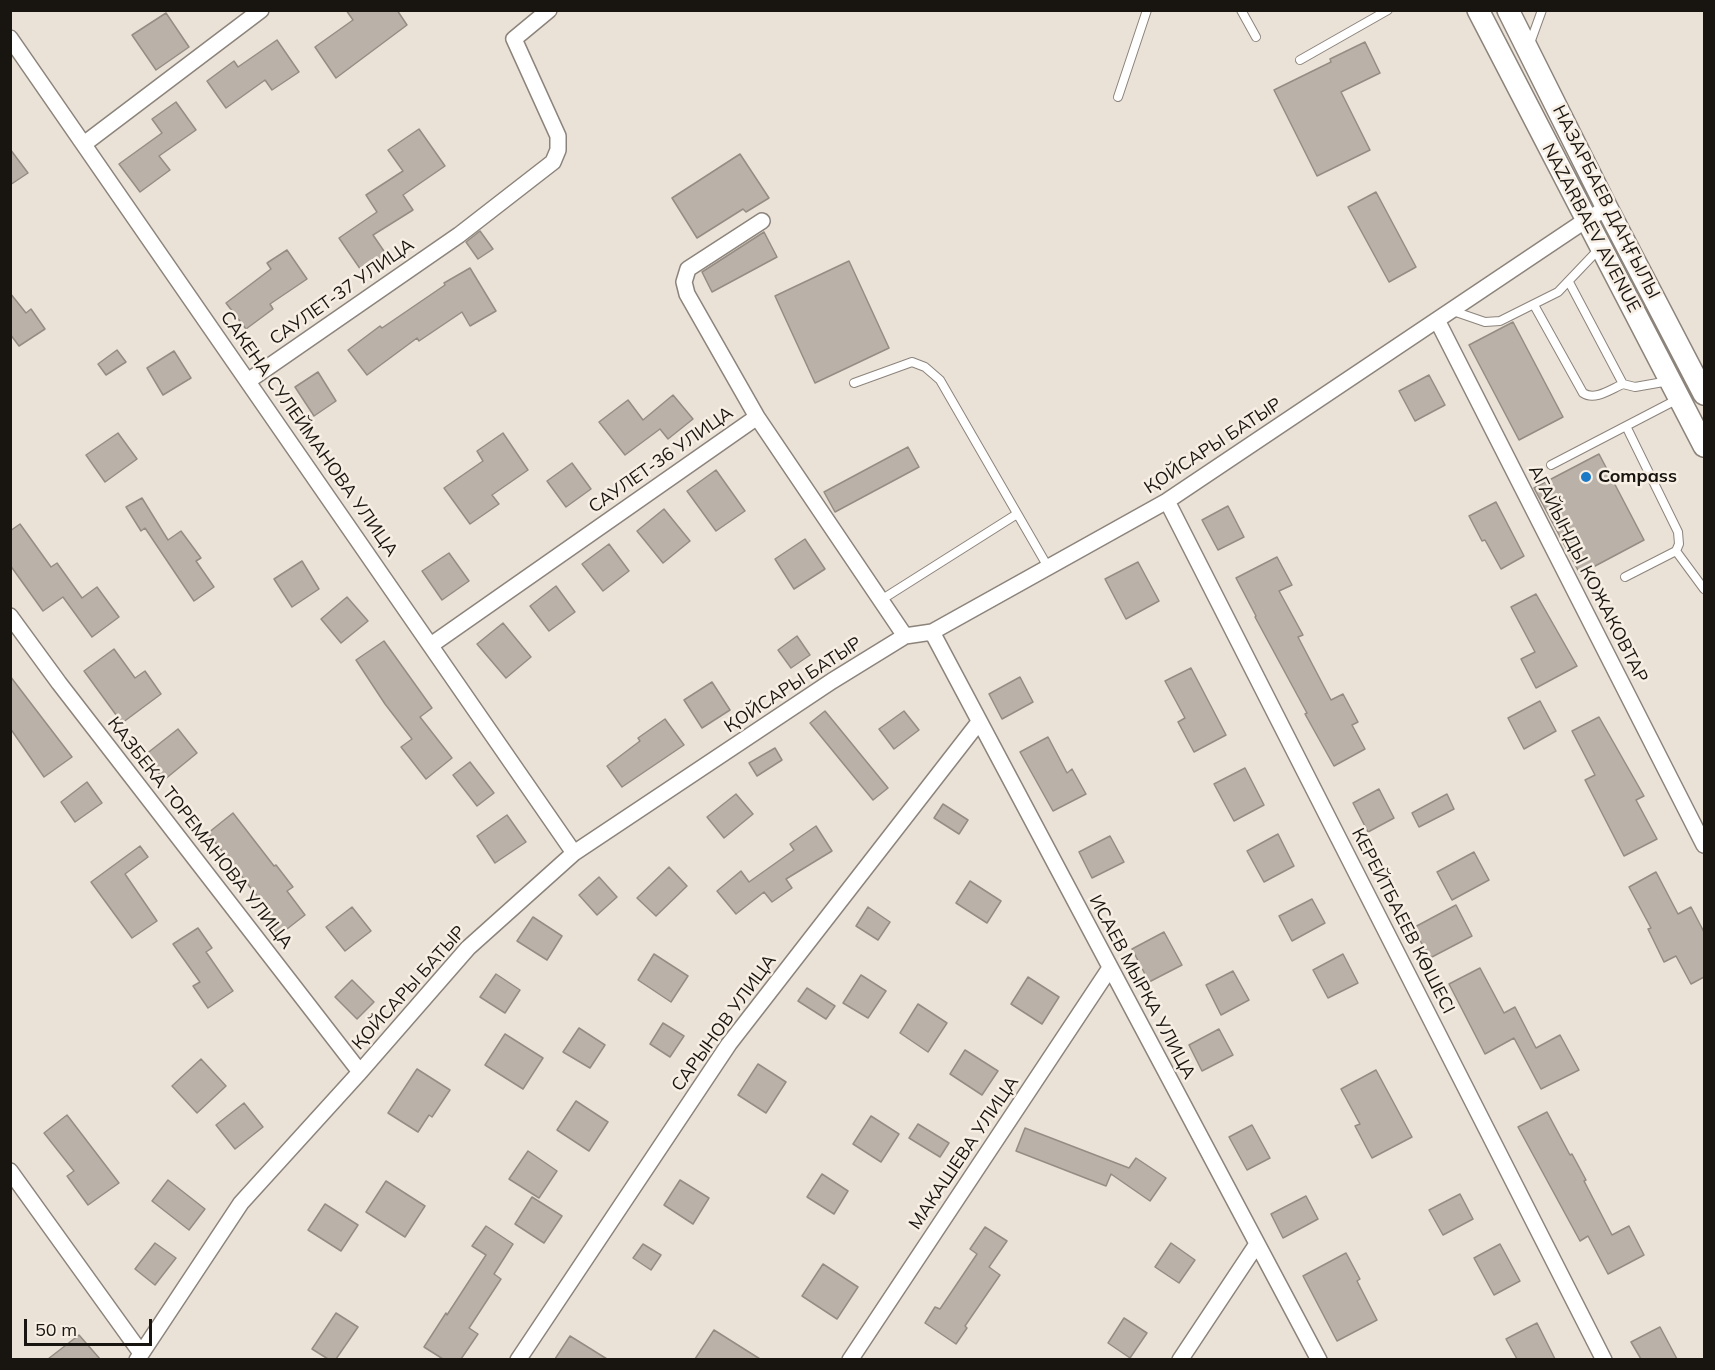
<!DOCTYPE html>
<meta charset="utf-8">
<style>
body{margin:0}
#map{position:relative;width:1715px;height:1370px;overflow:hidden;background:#eae1d7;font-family:Mulish,sans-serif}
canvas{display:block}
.frame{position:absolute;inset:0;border:12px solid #181511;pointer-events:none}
.scale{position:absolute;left:24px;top:1319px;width:128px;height:27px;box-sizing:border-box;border:3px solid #181511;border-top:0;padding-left:8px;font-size:18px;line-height:21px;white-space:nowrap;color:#181511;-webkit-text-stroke:4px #f7eee4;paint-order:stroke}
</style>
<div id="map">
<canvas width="1715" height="1370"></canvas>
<div class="frame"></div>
<div class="scale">50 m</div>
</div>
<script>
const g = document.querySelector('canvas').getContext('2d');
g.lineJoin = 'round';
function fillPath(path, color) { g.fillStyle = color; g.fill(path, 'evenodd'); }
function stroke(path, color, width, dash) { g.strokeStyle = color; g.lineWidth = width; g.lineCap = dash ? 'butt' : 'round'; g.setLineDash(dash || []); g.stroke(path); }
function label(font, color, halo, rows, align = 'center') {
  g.font = font + ' Mulish,sans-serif'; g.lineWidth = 5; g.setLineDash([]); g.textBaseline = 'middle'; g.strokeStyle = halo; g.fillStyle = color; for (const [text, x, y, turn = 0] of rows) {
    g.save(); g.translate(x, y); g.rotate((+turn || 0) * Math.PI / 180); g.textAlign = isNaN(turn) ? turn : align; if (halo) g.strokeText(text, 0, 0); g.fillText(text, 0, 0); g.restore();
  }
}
const building = new Path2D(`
 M346,10H397L407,25L336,78L315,47L353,20Z
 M166,13L189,47L156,70L132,35Z
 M277,40L299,72L272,90L265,80L226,108L207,81L234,61L238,67Z
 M1365,42L1380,73L1341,92L1370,150L1317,176L1274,90L1331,62L1330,59Z
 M176,102L196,130L159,156L170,170L140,192L119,164L162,133L152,119Z
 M419,129L445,166L403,195L413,210L373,235L388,257L363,273L339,238L377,212L366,195L403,171L388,150Z
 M10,149L28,173L10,185Z
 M740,154L769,198L746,212L743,209L697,238L672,198Z
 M1376,192L1416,267L1389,282L1348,207Z
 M480,231L493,249L478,259L466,242Z
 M764,232L777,257L712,292L702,272Z
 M287,250L307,279L270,304L273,309L246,329L226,303L271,269L267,263Z
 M849,261L889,348L815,383L775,296Z
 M470,268L496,311L470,326L462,312L419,341L417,338L367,375L348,350L380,326L382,328L445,285L444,283Z
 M10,293L26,313L31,309L45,329L19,346L10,334Z
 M1513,322L1563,417L1519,440L1469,345Z
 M117,350L126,362L106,375L98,364Z
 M174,351L191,378L163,395L147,368Z
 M318,372L336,401L314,416L295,387Z
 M1429,375L1445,405L1415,421L1399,391Z
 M673,395L693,419L668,439L660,429L625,455L599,422L628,400L643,420Z
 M118,433L137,459L105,482L86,455Z
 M503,433L528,470L492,495L499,504L470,524L444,488L483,461L477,451Z
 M908,447L919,467L835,512L824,492Z
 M1599,454L1644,540L1580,574L1534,488Z
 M572,463L591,489L566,507L547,481Z
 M716,470L745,511L716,531L687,491Z
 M142,498L168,540L181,531L201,558L196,561L214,587L194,601L145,528L141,531L126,507Z
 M1496,502L1524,556L1501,569L1485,540L1482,541L1469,516Z
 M1228,506L1244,537L1218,550L1202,520Z
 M664,509L690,541L663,563L637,531Z
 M20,524L51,567L57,563L82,598L97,587L119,617L92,637L63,597L43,611L10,565V531Z
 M805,539L825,569L794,589L775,559Z
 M609,544L629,571L603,591L582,564Z
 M449,553L469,581L442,600L422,571Z
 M1277,557L1292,585L1279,591L1303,635L1298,637L1331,700L1343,694L1358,722L1352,725L1365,749L1334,766L1305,714L1307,713L1255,617L1256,616L1236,578Z
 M302,561L319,589L292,607L274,579Z
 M1138,562L1159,601L1126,619L1105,579Z
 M556,586L575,612L549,631L530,606Z
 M1536,594L1577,666L1536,688L1521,659L1535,652L1511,607Z
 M347,597L368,621L341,643L321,619Z
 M503,623L531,657L506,678L477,644Z
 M797,636L810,655L791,668L778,650Z
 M384,641L432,708L420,717L452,758L426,779L401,747L412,739L385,704L356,660Z
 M114,649L135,678L145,671L161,694L122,723L84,671Z
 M1191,668L1226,735L1194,752L1178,722L1185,718L1165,681Z
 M10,676L72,757L44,777L10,728Z
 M1020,677L1033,702L1002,719L989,694Z
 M712,682L730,710L702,728L684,700Z
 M1540,701L1556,731L1524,749L1508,718Z
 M825,711L888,788L873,800L810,723Z
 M904,711L919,730L894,749L879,729Z
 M1599,717L1644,796L1636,800L1657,839L1624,856L1585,780L1595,775L1572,731Z
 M665,719L684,745L622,787L607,766L640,741L638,738Z
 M178,729L197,753L164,780L145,755Z
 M1048,737L1067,773L1072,769L1086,794L1053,811L1020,752Z
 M775,748L782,760L757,776L749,763Z
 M470,762L494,793L477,806L453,775Z
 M1245,768L1264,805L1234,821L1214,784Z
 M87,782L102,803L75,822L61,802Z
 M1379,789L1394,818L1368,832L1353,803Z
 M736,794L753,814L724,838L707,817Z
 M1447,794L1454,809L1419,827L1412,813Z
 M943,804L968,820L959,834L934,818Z
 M233,813L274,866L276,865L293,887L287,891L305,915L278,936L265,918L271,914L208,833Z
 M507,815L526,842L495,863L477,836Z
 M816,826L832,851L786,879L792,888L772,902L764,892L736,914L717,891L741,871L749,882L794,850L790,844Z
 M1278,834L1294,866L1264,882L1247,851Z
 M1110,836L1124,862L1092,878L1079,852Z
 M140,846L148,857L125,874L157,921L132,938L91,882Z
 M1474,852L1489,880L1452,900L1437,872Z
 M669,867L687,886L656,916L637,898Z
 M1656,872L1678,914L1691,907L1704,932V977L1691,984L1676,956L1664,962L1648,929L1651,928L1629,887Z
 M599,877L617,897L597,915L579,895Z
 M970,881L1001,901L987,923L956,903Z
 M1312,899L1325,923L1292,941L1279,916Z
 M1456,905L1472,936L1430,958L1413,928Z
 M352,907L371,931L345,951L326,927Z
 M868,907L890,922L878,940L856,926Z
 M533,917L562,936L547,960L517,941Z
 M198,928L212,948L206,952L233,991L208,1008L193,986L200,982L173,944Z
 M1164,932L1182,965L1149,982L1132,949Z
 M654,954L688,976L671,1002L638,980Z
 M1343,954L1358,983L1328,998L1313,970Z
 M1480,968L1504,1013L1515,1007L1536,1048L1560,1035L1579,1070L1541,1089L1514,1038L1485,1054L1449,984Z
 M1233,971L1249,1000L1221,1015L1206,985Z
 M496,974L520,990L505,1013L480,997Z
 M861,975L886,991L868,1018L843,1003Z
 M1028,977L1059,997L1042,1024L1011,1004Z
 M352,980L374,1002L357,1019L335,997Z
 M807,988L835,1006L826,1019L798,1001Z
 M918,1004L947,1023L928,1052L900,1033Z
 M663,1023L684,1036L670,1057L650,1044Z
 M579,1028L605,1045L590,1068L563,1052Z
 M1219,1029L1233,1055L1202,1071L1189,1045Z
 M505,1034L543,1058L523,1089L485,1065Z
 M965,1050L998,1071L982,1095L950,1074Z
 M201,1059L226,1086L197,1113L172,1086Z
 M758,1064L786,1082L766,1113L738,1095Z
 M417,1069L450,1090L432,1117L429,1115L418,1132L388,1113Z
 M1376,1070L1412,1137L1372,1158L1355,1126L1360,1124L1341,1089Z
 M576,1101L608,1122L589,1151L557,1130Z
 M244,1103L263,1127L235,1149L216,1125Z
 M1547,1112L1570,1155L1572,1154L1586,1180L1584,1181L1612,1235L1629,1226L1644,1255L1608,1274L1588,1236L1580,1241L1518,1127Z
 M67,1115L119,1183L88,1205L67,1176L74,1171L44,1133Z
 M871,1116L899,1134L881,1162L853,1144Z
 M918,1124L949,1143L940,1157L909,1138Z
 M1252,1125L1270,1158L1247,1170L1229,1137Z
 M1025,1128L1129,1168L1136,1158L1166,1178L1150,1201L1111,1174L1106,1186L1016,1151Z
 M528,1151L557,1171L539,1198L509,1179Z
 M822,1174L848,1191L834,1214L807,1197Z
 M168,1180L205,1209L189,1230L152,1201Z
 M680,1180L709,1198L693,1224L664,1205Z
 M386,1181L425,1206L405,1237L366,1212Z
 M1460,1194L1473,1219L1443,1235L1429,1210Z
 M1306,1196L1318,1219L1283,1238L1271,1214Z
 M532,1197L562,1216L544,1243L515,1224Z
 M325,1204L358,1225L341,1251L308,1230Z
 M486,1226L513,1244L494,1274L501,1279L469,1328L478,1334L461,1359H443L424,1347L446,1313L447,1315L486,1255L472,1246Z
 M985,1227L1007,1241L989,1267L1000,1275L965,1326L967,1328L956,1344L925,1323L935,1307L940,1309L977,1254L970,1249Z
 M155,1243L176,1258L155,1285L135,1269Z
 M1171,1243L1195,1260L1179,1283L1155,1267Z
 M643,1244L661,1255L651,1270L633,1258Z
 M1500,1244L1520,1281L1494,1295L1474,1258Z
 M1346,1253L1360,1279L1357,1281L1377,1320L1337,1341L1303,1276Z
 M823,1264L858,1287L837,1319L802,1296Z
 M336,1313L358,1327L336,1359H328L312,1349Z
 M1124,1318L1147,1333L1130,1358L1108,1343Z
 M1537,1323L1555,1359H1517L1506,1339Z
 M1660,1327L1677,1359H1641L1631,1342Z
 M714,1330L760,1359H695Z
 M79,1335L100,1359H48Z
 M570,1336L607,1359H555Z`);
const service = new Path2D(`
 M1241,10L1256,37
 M1529,46L1542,10
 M1300,60L1388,10
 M1118,97L1147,10
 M1569,282L1623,384L1635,387L1669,381
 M1534,305L1583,393C1595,401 1611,389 1623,384
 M1453,311L1485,322L1500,321L1558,292L1599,249
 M854,383L912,362L925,367L940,380L1048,567
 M1551,465L1678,399
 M1676,551L1704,589
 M1625,577L1676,551L1679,544L1678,532L1626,426
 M881,600L1017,514`);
const minor = new Path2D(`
 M10,38L574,853
 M84,144L261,10
 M1437,320L1704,845
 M248,381L459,235L553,162L558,150V136L514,39L549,10
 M757,417L687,294L684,282L688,269L762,221
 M1167,501L1604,1360
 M10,616L59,683L360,1072
 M932,632L1319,1360
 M431,645L757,417L905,636
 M10,1171L141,1353
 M137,1360L241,1203L360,1072L468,948L574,853L832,681L905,636L932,632L1167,501L1586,220L1607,208
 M518,1360L729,1044L979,722
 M850,1360L1110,968
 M1180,1360L1257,1244`);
const secondary = new Path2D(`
 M1478,10L1704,446
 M1508,10L1607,208L1704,394`);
const markers = [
 [1586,477,6,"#1c79c6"]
];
const streetNames = [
 ["НАЗАРБАЕВ ДАҢҒЫЛЫ",1606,202,63],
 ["NAZARBAEV AVENUE",1591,228,62],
 ["САУЛЕТ-37 УЛИЦА",342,292,-35],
 ["САКЕНА СУЛЕЙМАНОВА УЛИЦА",309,434,55],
 ["ҚОЙСАРЫ БАТЫР",1213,446,-33],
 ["САУЛЕТ-36 УЛИЦА",661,460,-35],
 ["АГАЙЫНДЫ КОЖАКОВТАР",1588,574,63],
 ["ҚОЙСАРЫ БАТЫР",793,685,-33],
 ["КАЗБЕКА ТОРЕМАНОВА УЛИЦА",200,833,52],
 ["КЕРЕЙТБАЕЕВ КӨШЕСІ",1403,921,63],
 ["ИСАЕВ МЫРКА УЛИЦА",1142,987,62],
 ["ҚОЙСАРЫ БАТЫР",409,988,-48],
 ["САРЫНОВ УЛИЦА",724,1023,-54],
 ["МАКАШЕВА УЛИЦА",964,1153,-56]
];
const poiNames = [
 ["Compass",1598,477]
];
fillPath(building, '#bab2a9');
stroke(building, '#958d84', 1.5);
stroke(service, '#8c847b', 10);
stroke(minor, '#8c847b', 18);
stroke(secondary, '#8c847b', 24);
stroke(service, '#fff', 8);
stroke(minor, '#fff', 15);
stroke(secondary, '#fff', 21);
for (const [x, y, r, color] of markers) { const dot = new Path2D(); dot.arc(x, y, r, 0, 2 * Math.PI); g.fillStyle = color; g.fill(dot); stroke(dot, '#f7eee4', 2); }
label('18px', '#181511', '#f7eee4', streetNames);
label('bold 18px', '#181511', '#f7eee4', poiNames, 'left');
</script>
